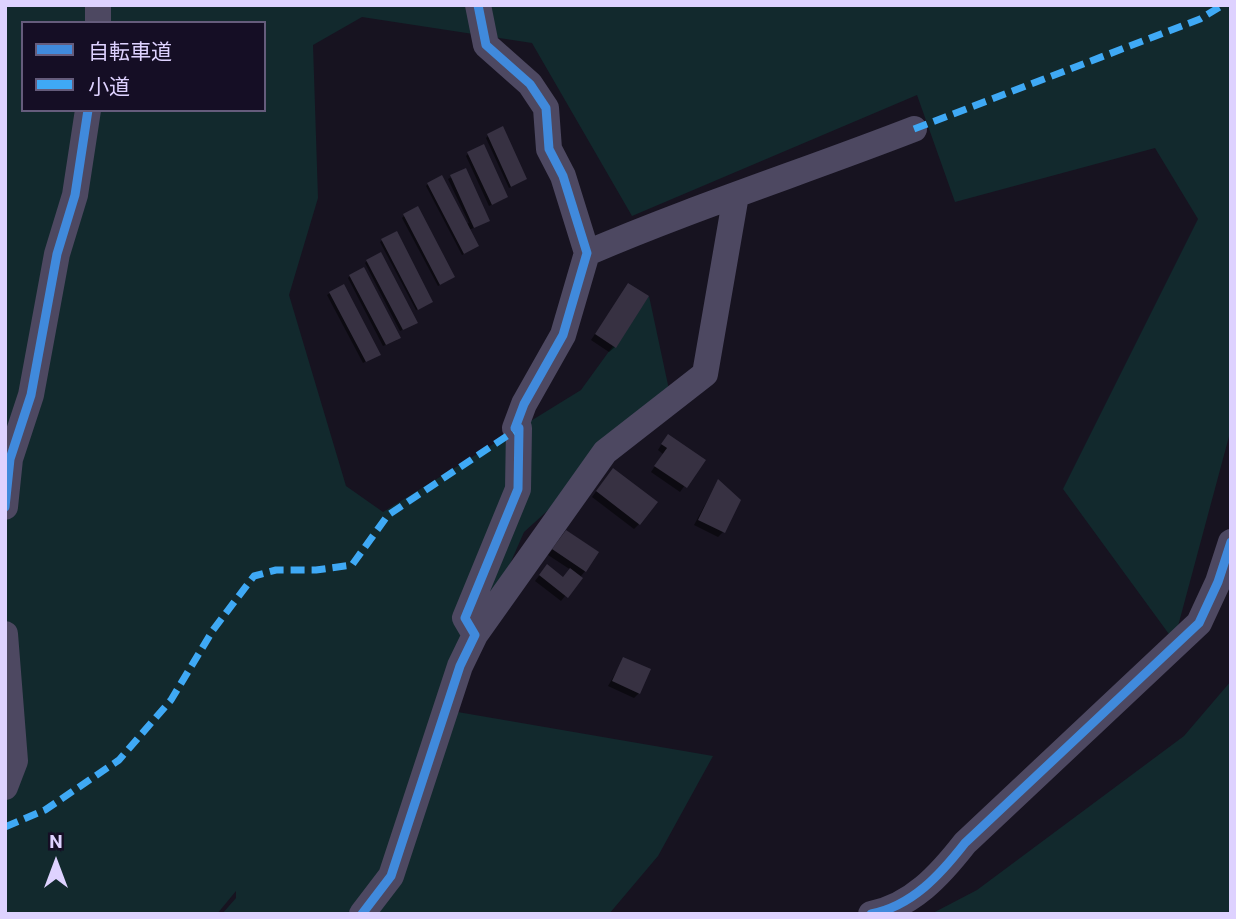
<!DOCTYPE html>
<meta charset="utf-8">
<style>
body{margin:0}
#map{position:relative;width:1236px;height:919px;overflow:hidden;background:#171320;font-family:Roboto,"Noto Sans JP",sans-serif}
canvas{display:block}
.frame{position:absolute;inset:0;border:7px solid #ded2ff;pointer-events:none}
.legend{position:absolute;left:21px;top:21px;width:245px;height:91px;box-sizing:border-box;background:#150e25;border:2px solid #655c7c;margin:0;padding:9px 12px;list-style:none;font-size:21px;color:#ded2ff}
.legend li{display:flex;align-items:center;gap:14px;height:35px}
.legend b{width:35px;border:2px solid #655c7c}
.north{position:absolute;left:21px;top:828px;width:70px;height:70px;-webkit-text-stroke:5px #150e25;paint-order:stroke;rotate:0deg;font-size:19px;font-weight:700;line-height:28px;text-align:center;color:#ded2ff}
.north::after{content:'';display:block;margin:auto;width:24px;height:32px;background:#ded2ff;clip-path:polygon(50% 0,100% 100%,50% 72%,0 100%)}
</style>
<div id="map">
<canvas width="1236" height="919"></canvas>
<div class="frame"></div>
<ul class="legend">
<li><b style="height:9px;background:#408adc"></b>自転車道</li>
<li><b style="height:9px;background:#3fa9f5"></b>小道</li>
</ul>
<div class="north">N</div>
</div>
<script>
const g = document.querySelector('canvas').getContext('2d');
g.lineJoin = 'round';
function fillPath(path, color) { g.fillStyle = color; g.fill(path, 'evenodd'); }
function stroke(path, color, width, dash) { g.strokeStyle = color; g.lineWidth = width; g.lineCap = dash ? 'butt' : 'round'; g.setLineDash(dash || []); g.stroke(path); }
const green = new Path2D(`
 M5,5H1231V429L1174,641L1063,489L1198,219L1155,148L955,202L917,95L632,216L532,43L362,17L313,45L318,198L289,295L346,486L383,512L581,390L649,296L671,399L524,532L446,710L713,756L658,856L609,914H222L236,898V891L217,914H5ZM23,23H264V110H23Z
 M1231,681V914H931L977,890L1184,736Z`);
const shadow = new Path2D(`
 M488,136L525,179L523,181L509,188L486,138Z
 M468,154L504,199L489,206L466,156Z
 M465,170L486,222L469,230L475,248L462,255L426,186L428,184L466,224L469,223L448,179Z
 M404,216L451,279L438,286L402,218Z
 M383,240L429,304L416,310L380,242Z
 M367,261L414,324L400,331L365,263Z
 M350,276L397,340L383,346L348,278Z
 M628,285L615,347L609,352L591,340Z
 M330,293L376,356L363,363L327,295Z
 M663,442L703,460L680,492L651,472L663,454L658,450Z
 M608,475L639,524L634,529L592,497Z
 M718,481L723,532L718,537L694,525Z
 M566,532L585,571L561,601L535,581L542,572L563,579L571,570L548,555Z
 M624,659L639,693L634,698L608,686Z`);
const building = new Path2D(`
 M503,126L527,179L511,187L487,134Z
 M484,144L508,197L492,205L467,152Z
 M466,168L490,221L474,228L450,175Z
 M442,175L479,246L464,254L427,183Z
 M418,206L455,277L440,285L403,214Z
 M397,231L433,302L418,310L381,239Z
 M381,252L418,323L403,330L366,260Z
 M364,267L401,338L386,345L349,275Z
 M628,283L649,296L616,348L595,334Z
 M344,284L381,355L366,362L329,292Z
 M668,434L706,460L687,488L654,466L667,448L661,444Z
 M613,468L658,502L640,525L596,491Z
 M718,479L741,500L725,533L698,520Z
 M566,530L599,552L586,572L552,549Z
 M547,564L563,577L570,568L583,578L568,598L539,575Z
 M623,657L651,669L640,694L612,681Z`);
const street = new Path2D(`
 M98,5V23
 M587,253C694,207 806,171 914,129
 M5,507L10,459L31,395L57,254L75,195L88,110
 M5,634L15,761L5,787
 M475,635L605,452L705,374L736,195
 M362,914L391,876L460,666L475,635L465,618L518,489L519,428H515L524,404L563,335L587,253L563,176L549,149L546,108L530,84L486,45L478,5
 M871,914C912,906 940,875 965,843L1199,623L1218,582L1231,542`);
const quiet = new Path2D(`
 M914,129L1200,19L1223,5
 M5,827L45,810L119,760L171,700L213,630L254,576L276,570H316L352,565L388,515L519,428`);
const cycleway = new Path2D(`
 M5,507L10,459L31,395L57,254L75,195L88,110
 M362,914L391,876L460,666L475,635L465,618L518,489L519,428H515L524,404L563,335L587,253L563,176L549,149L546,108L530,84L486,45L478,5
 M871,914C912,906 940,875 965,843L1199,623L1218,582L1231,542`);
fillPath(green, '#12292d');
fillPath(shadow, '#0007');
fillPath(building, '#373142');
stroke(street, '#4d4861', 26);
stroke(quiet, '#3fa9f5', 7, [14, 7]);
stroke(cycleway, '#408adc', 9);
</script>
